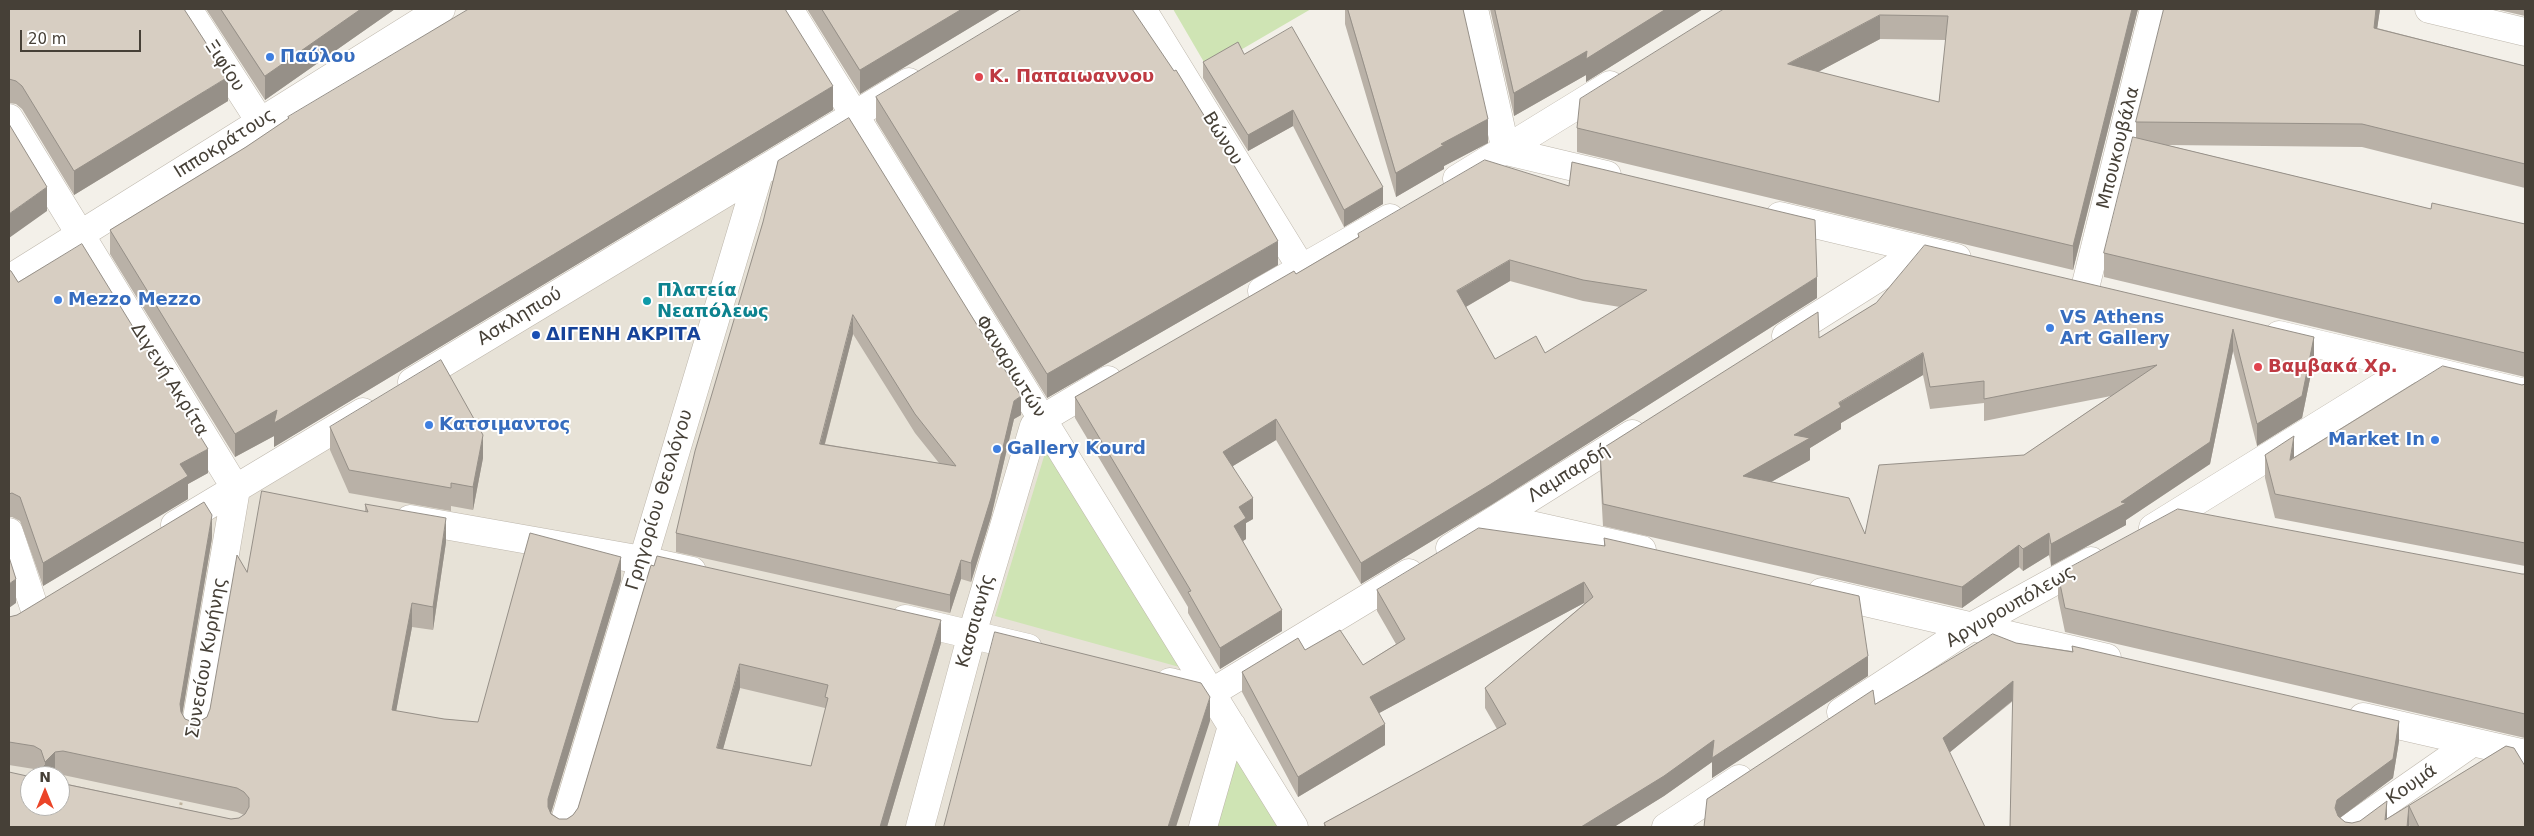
<!DOCTYPE html>
<meta charset="utf-8">
<style>
body{margin:0}
#map{position:relative;width:2534px;height:836px;overflow:hidden;background:#f3f0e9;font-family:"DejaVu Sans",sans-serif}
canvas{display:block}
.frame{position:absolute;inset:0;border:10px solid #464037;pointer-events:none}
.north{position:absolute;left:20px;top:766px;width:50px;height:50px;box-sizing:border-box;background:#fff;border:1px solid #b5b3af;border-radius:50%;rotate:0deg;font-size:14px;font-weight:700;line-height:20px;text-align:center;color:#464037}
.north::after{content:'';display:block;margin:auto;width:18px;height:22px;background:#eb4428;clip-path:polygon(50% 0,100% 100%,50% 72%,0 100%)}
.scale{position:absolute;left:20px;top:30px;width:121px;height:22px;box-sizing:border-box;border:2px solid #464037;border-top:0;padding-left:6px;font-size:15px;line-height:18px;white-space:nowrap;color:#464037;-webkit-text-stroke:4px #fff;paint-order:stroke}
</style>
<div id="map">
<canvas width="2534" height="836"></canvas>
<div class="frame"></div>
<div class="north">N</div>
<div class="scale">20 m</div>
</div>
<script>
const g = document.querySelector('canvas').getContext('2d');
g.lineJoin = 'round';
function fillPath(path, color) { g.fillStyle = color; g.fill(path, 'evenodd'); }
function stroke(path, color, width, dash) { g.strokeStyle = color; g.lineWidth = width; g.lineCap = dash ? 'butt' : 'round'; g.setLineDash(dash || []); g.stroke(path); }
function label(font, color, halo, rows, align = 'center') {
  g.font = font + ' "DejaVu Sans",sans-serif'; g.lineWidth = 4; g.setLineDash([]); g.textBaseline = 'middle'; g.strokeStyle = halo; g.fillStyle = color; for (const [text, x, y, turn = 0] of rows) {
    g.save(); g.translate(x, y); g.rotate((+turn || 0) * Math.PI / 180); g.textAlign = isNaN(turn) ? turn : align; if (halo) g.strokeText(text, 0, 0); g.fillText(text, 0, 0); g.restore();
  }
}
const residential = new Path2D(`
 M846,131L1289,827H9V628ZM30,776H60V806H30Z`);
const green = new Path2D(`
 M1173,9H1311L1208,69Z
 M1046,450L1183,668L995,616Z
 M1233,745L1283,827H1210Z`);
const path = new Path2D(`
 M180,810L182,797`);
const minor = new Path2D(`
 M188,9L261,123
 M789,9L1294,827
 M1142,9L1302,269
 M1474,9L1506,151
 M2429,9L2525,32
 M9,118L236,489
 M1506,151L1607,175
 M1457,179L1610,85
 M1780,216L1957,258
 M9,279L441,9
 M2085,288L2154,9
 M1262,291L1390,218
 M2279,335L2525,393
 M1786,336L1922,250
 M412,382L909,82
 M1499,518L1642,550
 M410,519L642,560L692,571
 M175,525L363,412
 M2153,528L2413,367
 M9,532L35,610
 M1450,548L1632,434
 M1822,592L2107,658
 M905,619L1028,648
 M1170,682L1211,693
 M1211,693L1409,573
 M1841,712L1971,627L2091,561
 M2363,717L2525,754
 M195,730L236,489
 M563,827L759,173
 M920,827L972,634L1034,426L1042,419L1108,380
 M1203,827L1232,726
 M1666,827L1739,779
 M2351,827L2473,742`);
const wall = new Path2D(`
 M9,9L228,101L74,195L22,109L16,104L9,103Z
 M206,9H395L265,100Z
 M807,9H1001L860,94Z
 M1345,9H1463L1488,143L1444,166V169L1396,197L1345,24Z
 M1490,9H1703L1586,82V75L1514,116Z
 M1724,9H2138L2073,270L1577,152V128ZM1880,39L1946,40L1939,102L1818,72Z
 M2164,9H2380L2377,28L2525,66V188L2362,147L2167,145L2431,209L2525,224V377L2104,277V253L2136,138V122Z
 M2495,9H2525V16Z
 M1244,54L1383,204L1344,227L1293,126L1248,151L1203,78V62Z
 M876,97L1278,265L1047,398L876,121Z
 M833,110L274,447V436L235,457L110,254V230L246,147L288,119V117Z
 M763,222L1021,415L1014,419L991,517L971,582L961,579L950,613L676,552V533ZM853,334L915,433L939,463L825,444Z
 M1358,234L1817,298L1491,505L1361,584L1276,440L1233,466L1253,519L1246,523V539L1243,541L1282,631L1220,669L1188,613V607L1075,418V397L1296,274L1358,237ZM1510,281L1583,301L1620,307L1545,353L1495,359L1466,307Z
 M9,270L18,282L208,473L188,484V499L43,586L20,521L12,517H9Z
 M1876,303L2314,337V359L2302,418L2257,446L2233,351L2210,464L2126,520V525L2051,566L2049,555L2023,571L2019,567L1962,608L1603,526L1600,472V450L1819,338ZM1923,375L1930,409L1984,403V421L2111,396L2024,455L1865,534L1771,482L1810,460V448L1841,429V423Z
 M2525,384V566L2275,518L2265,478V455L2294,457L2522,385Z
 M330,427L483,458L473,510L451,506V511L349,493L330,450Z
 M365,504L446,542L433,630L412,627L396,711L444,719L478,722L621,580L551,813L559,819H567L573,815L578,808L651,565L941,643L887,827H9L27,776L35,775L39,772L34,769L9,765V617L17,615L212,538L182,714L185,719L193,722L200,721L207,717L210,709L247,572L365,511ZM740,688L825,708V712L811,766L723,749ZM55,775H63L237,812L244,815L239,818L231,819L30,776H54Z
 M1604,538L1868,676L1712,778V762L1664,796L1614,827H1324V823L1497,729L1485,708V688L1584,604V603L1379,713L1385,745L1298,797L1242,692V672L1305,650L1363,665L1396,644L1377,611V590L1604,546Z
 M2058,574H2525V738L2065,632L2058,598Z
 M2016,643L2072,651V646L2399,741L2393,778L2340,818L2345,822L2352,823L2387,819L2506,746L2525,827H2410L2409,825V827H2010L2013,701L1950,752L1875,704Z`);
const shadedWall = new Path2D(`
 M361,9H395L265,100V76Z
 M962,9H1001L860,94V70Z
 M1666,9H1703L1586,82V75L1514,116V93L1587,51Z
 M2132,9H2138L2073,270V246Z
 M2376,9H2380L2374,51V28Z
 M1880,15V39L1788,88V64Z
 M228,77V101L74,195V171Z
 M833,86V110L274,447V436L235,457V434Z
 M1293,110V126L1248,151V135Z
 M1488,119V143L1444,166V169L1396,197V173L1441,144Z
 M47,187V211L9,238V214Z
 M1383,187V204L1344,227V210Z
 M1278,241V265L1047,398V374Z
 M1510,260V281L1457,312V291Z
 M1817,277V298L1491,505L1361,584V563Z
 M853,315V334L820,462V444Z
 M2233,329V351L2210,464L2126,520V525L2051,566V544L2121,502Z
 M2314,337V359L2302,418L2257,446V424Z
 M1923,353V375L1841,423V429L1810,448V460L1743,498V476L1794,435L1839,403Z
 M1021,396V415L1014,419L991,517L971,582V563L1014,401Z
 M1276,419V440L1223,472V452Z
 M483,435V458L473,510V487Z
 M2294,436V460H2290Z
 M208,449V473L188,484V499L43,586V563L180,464Z
 M1253,498V519L1246,523V539L1234,547V526L1239,507Z
 M212,515V538L180,728V704Z
 M446,518V542L433,630V607Z
 M2049,533V555L2023,571V549Z
 M2019,545V567L1962,608V587Z
 M621,557V580L548,823V799Z
 M961,560V579L950,613V595Z
 M16,579V603L9,608V584Z
 M1584,582V603L1370,718V697Z
 M412,603V627L392,733V710Z
 M1282,610V631L1220,669V648Z
 M941,620V643L887,827H880Z
 M1868,656V676L1712,778V762L1664,796L1614,827H1581L1714,740Z
 M740,664V688L717,771V748Z
 M2013,681V700L1943,758V738Z
 M1210,697V721L1176,827H1168Z
 M2399,721V741L2393,778L2337,820L2335,808L2337,800Z
 M1385,724V745L1298,797V777Z
 M55,752V775L45,776V762Z
 M2387,801V821L2385,820Z
 M2409,806V827H2407Z`);
const building = new Path2D(`
 M9,9H184L228,77L74,171L22,86L16,81L9,79Z
 M221,9H361L265,76Z
 M469,9H785L833,86L274,423L277,410L235,434L110,230L246,147L289,118L288,117Z
 M822,9H962L860,70Z
 M1022,9H1132L1174,71L1176,70L1221,143L1278,241L1047,374L876,97Z
 M1348,9H1463L1488,119L1441,144L1444,145L1396,173Z
 M1495,9H1666L1586,59L1587,51L1514,93Z
 M1724,9H2132L2073,246L1577,128L1580,99ZM1880,15L1948,16L1939,102L1788,64Z
 M2164,9H2376L2374,28L2525,66V164L2362,124L2136,122Z
 M1292,27L1383,187L1344,210L1293,110L1248,135L1203,62L1238,42L1244,54Z
 M849,118L1021,396L1014,401L991,498L971,563L961,560L950,595L676,533L695,451L763,222L778,161ZM853,315L915,414L956,466L820,444Z
 M9,124L47,187L9,214Z
 M2133,137L2431,209L2432,203L2525,224V353L2104,253Z
 M1485,160L1569,186L1572,162L1815,220L1817,277L1491,484L1361,563L1276,419L1223,452L1253,498L1239,507L1246,518L1234,526L1282,610L1220,648L1188,592L1191,591L1075,397L1294,271L1296,274L1359,237L1358,234ZM1510,260L1583,280L1647,290L1545,353L1536,336L1495,359L1457,291Z
 M82,244L208,449L180,464L188,476L43,563L20,497L12,493L9,494V270L11,271L18,282Z
 M1925,245L2314,337L2302,396L2257,424L2233,329L2210,442L2121,502L2126,503L2051,544L2049,533L2023,549L2019,545L1962,587L1603,504L1600,450L1818,312L1819,338L1876,303ZM1923,353L1930,387L1984,381V399L2157,365L2024,455L1879,465L1865,534L1849,498L1743,476L1810,438L1794,435L1841,407L1839,403Z
 M441,360L483,435L473,487L451,483V488L349,470L330,427Z
 M2443,366L2522,385L2525,384V543L2275,494L2265,455L2294,436L2290,460Z
 M262,491L368,512L365,504L446,518L433,607L412,603L392,710L444,719L478,722L530,533L621,557L548,799V807L551,814L559,819H567L573,815L578,808L651,565L654,566L657,556L941,620L880,827H9V772L27,776L35,775L45,765L49,776H30V806H60V783L231,819L239,818L245,814L249,807V798L244,792L237,788L63,751L55,752L45,762L41,750L34,746L9,742V617L17,615L204,502L212,515L180,704L181,712L185,719L193,722L200,721L207,717L210,709L237,555L247,572ZM740,664L828,685L825,697L828,698L811,766L717,748Z
 M2178,509L2522,574H2525V714L2065,608L2058,574Z
 M1479,528L1605,546L1604,538L1859,596L1868,656L1712,758L1714,740L1664,776L1581,827H1326L1324,823L1506,724L1485,688L1593,597L1584,582L1370,697L1385,724L1298,777L1242,672L1298,638L1305,650L1340,630L1363,665L1405,639L1377,590Z
 M9,557L16,579L9,584Z
 M995,632L1201,683L1210,697L1168,827H944Z
 M1993,634L2016,643L2073,652L2072,646L2399,721L2393,759L2337,800L2335,808L2338,816L2345,822L2352,823L2360,821L2387,801L2385,820L2506,746L2514,748L2525,766V827H2419L2409,806L2407,827H2010L2013,681L1943,738L1985,827H1704L1707,799L1873,690L1875,704Z`);
const markers = [
 [270,57,5,"#3f7fe0"],
 [979,77,5,"#e0444e"],
 [58,300,5,"#3f7fe0"],
 [647,301,5,"#0f9aa8"],
 [2050,328,5,"#3f7fe0"],
 [536,335,5,"#1a4fb4"],
 [2258,367,5,"#e0444e"],
 [429,425,5,"#3f7fe0"],
 [2435,440,5,"#3f7fe0"],
 [997,449,5,"#3f7fe0"]
];
const shopNames = [
 ["Παύλου",280,57],
 ["Mezzo Mezzo",68,300],
 ["VS Athens",2060,318],
 ["Art Gallery",2060,339],
 ["Κατσιμαντος",439,425],
 ["Market In",2425,440,"right"],
 ["Gallery Kourd",1007,449]
];
const streetNames = [
 ["Ξιφίου",224,66,57],
 ["Βώνου",1222,139,58],
 ["Ιπποκράτους",225,144,-32],
 ["Μπουκουβάλα",2119,148,-76],
 ["Ασκληπιού",520,317,-31],
 ["Φαναριωτών",1010,367,58],
 ["Διγενή Ακρίτα",169,380,58],
 ["Λαμπαρδή",1569,474,-32],
 ["Γρηγορίου Θεολόγου",660,500,-73],
 ["Αργυρουπόλεως",2011,607,-30],
 ["Κασσιανής",976,621,-74],
 ["Συνεσίου Κυρήνης",207,658,-80],
 ["Κουμά",2412,785,-35]
];
const healthNames = [
 ["Κ. Παπαιωαννου",989,77],
 ["Βαμβακά Χρ.",2268,367]
];
const cultureNames = [
 ["Πλατεία",657,291],
 ["Νεαπόλεως",657,312]
];
const transitNames = [
 ["ΔΙΓΕΝΗ ΑΚΡΙΤΑ",546,335]
];
fillPath(residential, '#e7e2d7');
fillPath(green, '#cfe4b4');
stroke(minor, '#beb7ac', 29);
stroke(path, '#bfb39e', 3, [2.5, 2.5]);
stroke(minor, '#fff', 28);
fillPath(wall, '#b9b1a7');
fillPath(shadedWall, '#969088');
fillPath(building, '#d7cec2');
stroke(building, '#969088', 1);
for (const [x, y, r, color] of markers) { const dot = new Path2D(); dot.arc(x, y, r, 0, 2 * Math.PI); g.fillStyle = color; g.fill(dot); stroke(dot, '#fff', 2); }
label('bold 18px', '#366cbe', '#fff', shopNames, 'left');
label('18px', '#464037', '#fff', streetNames);
label('bold 18px', '#be3a42', '#fff', healthNames, 'left');
label('bold 18px', '#0d838f', '#fff', cultureNames, 'left');
label('bold 18px', '#164399', '#fff', transitNames, 'left');
</script>
